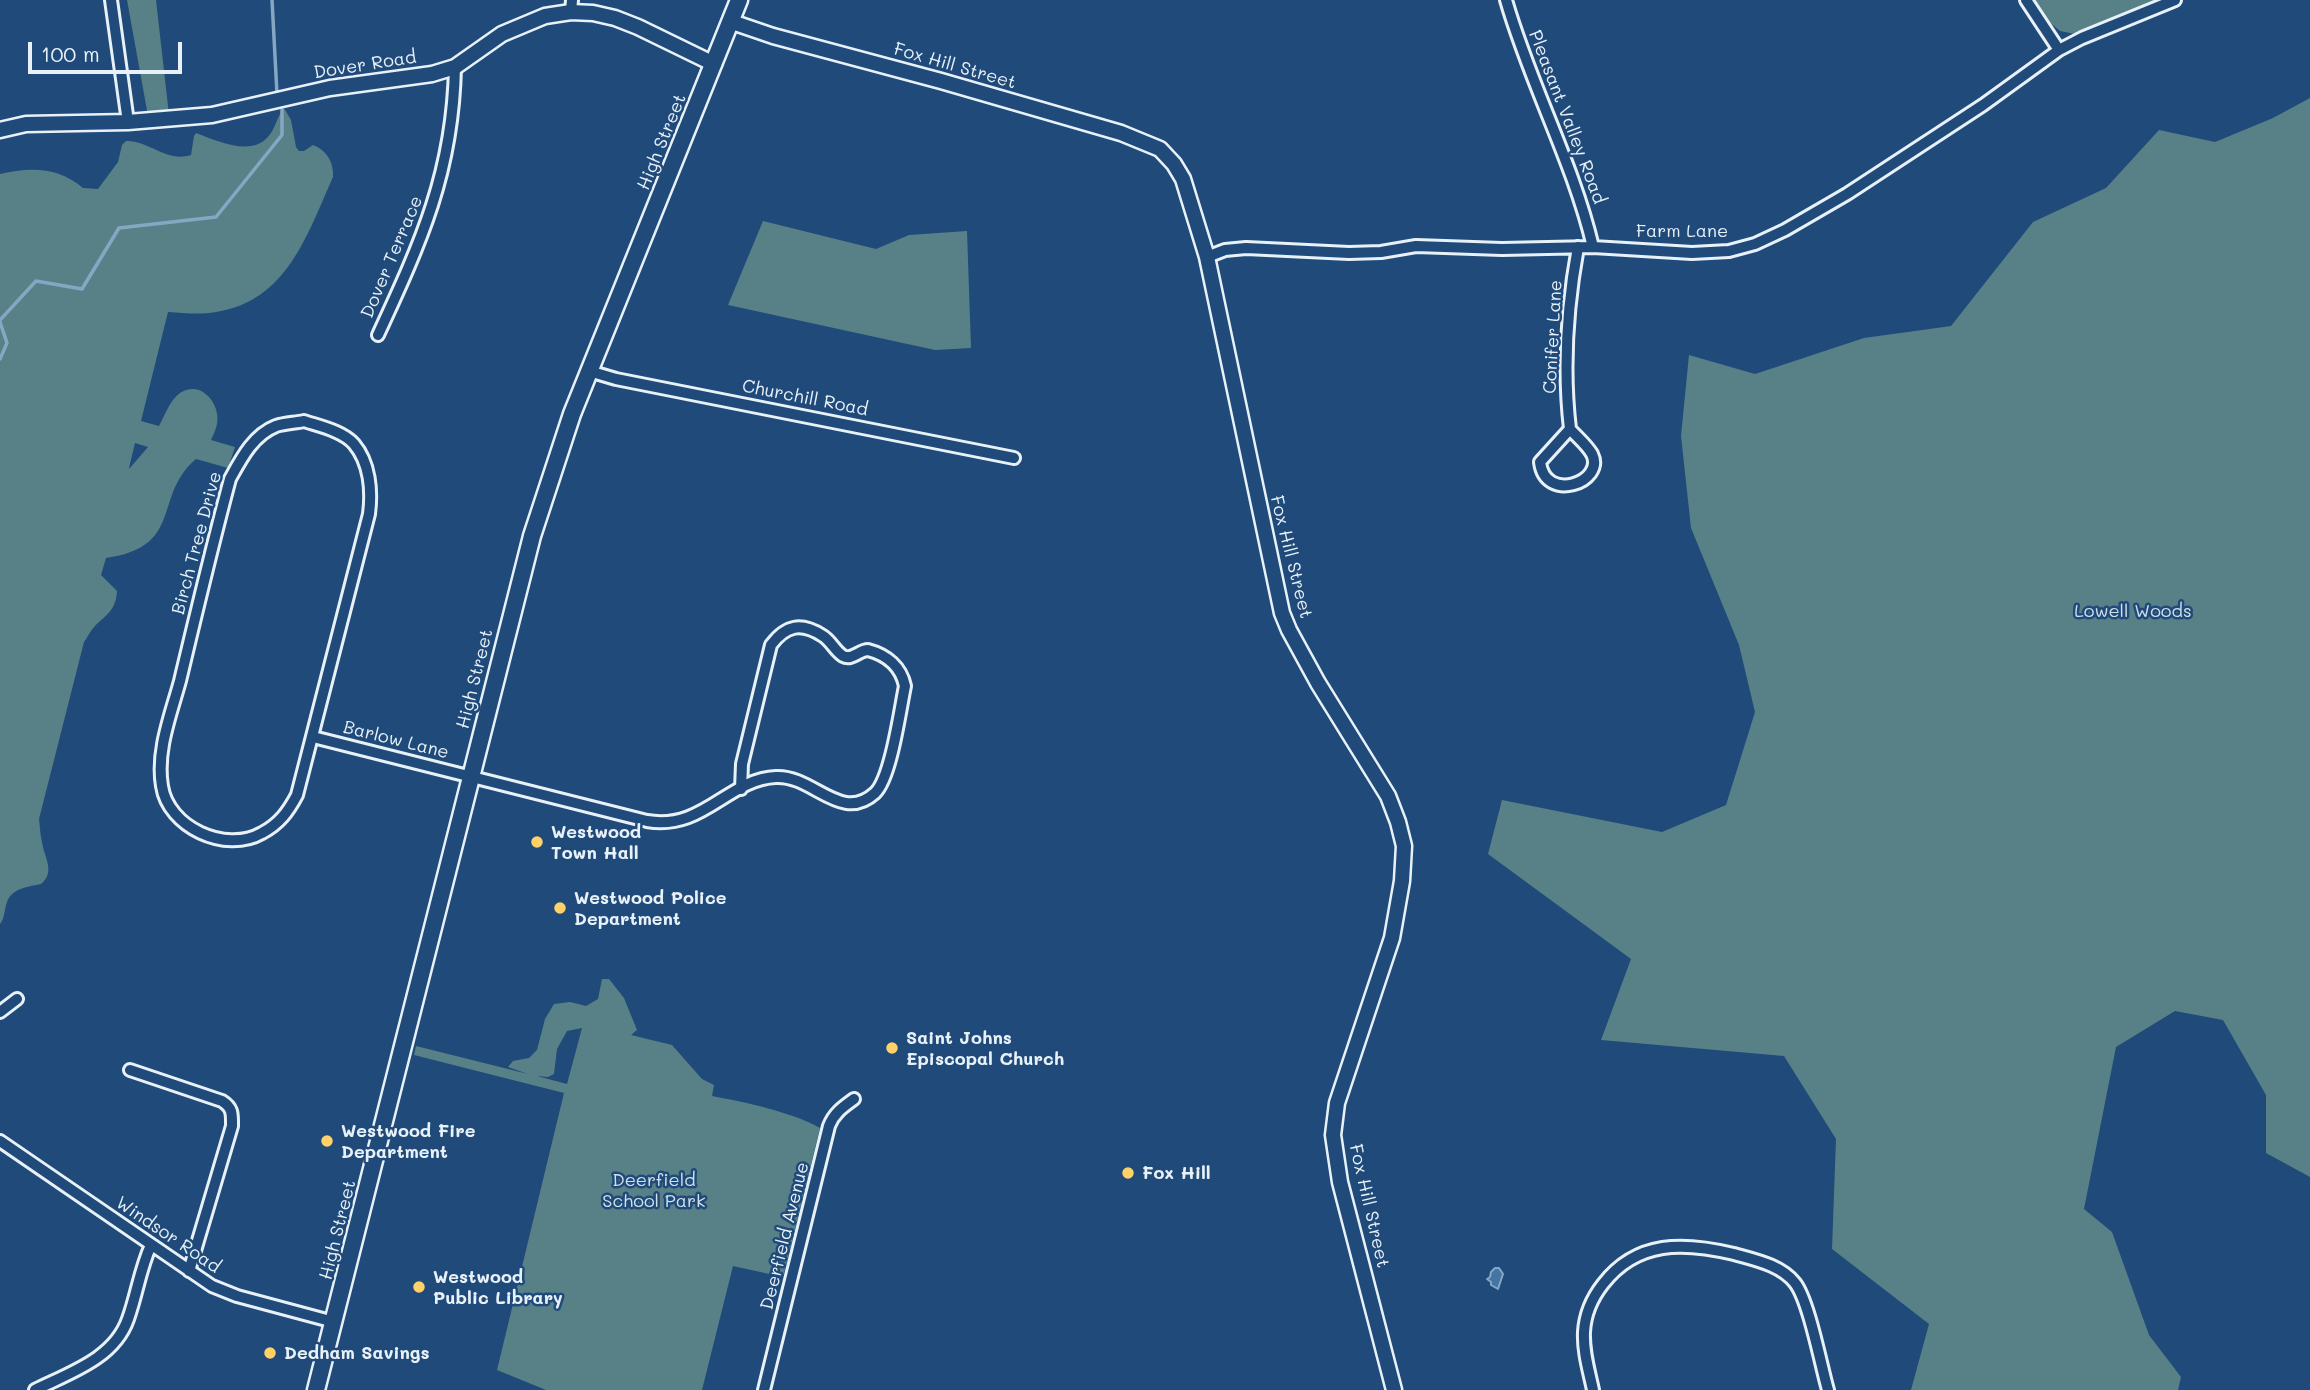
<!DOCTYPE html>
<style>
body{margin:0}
#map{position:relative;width:2310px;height:1390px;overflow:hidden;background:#1f4a7a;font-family:Mali,sans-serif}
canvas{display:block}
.scale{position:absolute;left:28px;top:42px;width:154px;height:32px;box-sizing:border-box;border:4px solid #e8f1f8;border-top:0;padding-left:9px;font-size:21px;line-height:24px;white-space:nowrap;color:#e8f1f8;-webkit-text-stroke:5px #1f4a7a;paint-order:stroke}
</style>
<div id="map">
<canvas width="2310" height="1390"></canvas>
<div class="scale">100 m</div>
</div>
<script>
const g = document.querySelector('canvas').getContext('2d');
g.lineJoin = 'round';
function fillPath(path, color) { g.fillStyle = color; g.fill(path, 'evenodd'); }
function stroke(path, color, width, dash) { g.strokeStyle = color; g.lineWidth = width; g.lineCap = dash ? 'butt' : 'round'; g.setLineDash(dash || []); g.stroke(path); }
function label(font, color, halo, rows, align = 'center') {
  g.font = font + ' Mali,sans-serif'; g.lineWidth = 5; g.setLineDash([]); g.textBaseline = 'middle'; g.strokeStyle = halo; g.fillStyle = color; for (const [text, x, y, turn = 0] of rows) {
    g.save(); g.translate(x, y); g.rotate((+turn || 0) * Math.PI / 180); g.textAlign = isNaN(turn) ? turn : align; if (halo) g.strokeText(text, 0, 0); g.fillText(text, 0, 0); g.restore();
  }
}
const green = new Path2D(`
 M127,0H156L169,115L148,116Z
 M2032,0H2159L2075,34L2060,31L2042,16Z
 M2310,98V1177L2266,1153V1095L2223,1020L2175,1011L2116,1047L2084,1209L2112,1232L2149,1335L2181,1377L2178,1390H1911L1929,1324L1832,1249L1836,1139L1784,1056L1601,1040L1631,959L1488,854L1502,800L1662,832L1726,805L1755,712L1739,645L1691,528L1681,436L1689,355L1755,374L1864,338L1951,326L2033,222L2106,188L2159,130L2215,142L2273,118Z
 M284,108L291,120L296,147L299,151H304L313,145C327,150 334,163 333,177C307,235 287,301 216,312C200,315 184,313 168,312L141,421L159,426C165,415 170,400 180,393C201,379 221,404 217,424C216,430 213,435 211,440L235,447L228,468L196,459C152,496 185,547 106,558L101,575L117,591C116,610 107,614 95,626C90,631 88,637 84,642L39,819C40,827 40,834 42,842C44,857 56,872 41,884C28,887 12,888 7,902C4,910 5,918 0,924V174C31,167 58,167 83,188L98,189L118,162L122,145L126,141C149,140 166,163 191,155L194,136L196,133C218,141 254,159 271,133C276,125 278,115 284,108ZM135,443L148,447L129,469V468Z
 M763,221L876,249L909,235L967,231L971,348L935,350L728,305Z
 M602,979H609L624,998L637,1030L631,1035L672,1045L702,1079L714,1085L712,1096C744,1102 792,1112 820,1128L783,1277L733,1266L702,1390H546L497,1370L564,1093L414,1055L416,1046L528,1074L508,1067L513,1061L529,1058L537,1050L545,1019L554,1004L570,1002L586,1006L598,999ZM582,1028L567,1084L537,1076L548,1077L554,1074L557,1049L567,1031Z`);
const water = new Path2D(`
 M1495,1268H1499L1503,1274L1498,1289L1491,1285V1282L1487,1279L1490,1277L1491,1272Z`);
const stream = new Path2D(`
 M272,0L277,94
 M0,320L36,281L82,289L119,228L216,217L282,135V110
 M0,322L7,343L0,359`);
const street = new Path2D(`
 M111,0L128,122
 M1506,0C1530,84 1573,162 1593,247
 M2026,0L2059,50
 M571,12L572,0
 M1207,257L1225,250L1246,248L1349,253L1381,252L1416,246L1502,249L1593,247L1692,253L1729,251L1755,244L1785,230L1847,194L1983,105L2059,50L2082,38L2175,0
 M378,335C421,242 453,172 455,67
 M589,371L616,379L1014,458
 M304,421C319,426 343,431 354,444C370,463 372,491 369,514L297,795C288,812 279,824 262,833C225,854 168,827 162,786C156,751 171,714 180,681C196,614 212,546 230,479C241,459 253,435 276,426C285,423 295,423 304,421Z
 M1570,429C1577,437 1587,445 1592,454C1606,482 1545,504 1540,462L1570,429C1563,369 1567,307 1578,247
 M313,737L647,821C703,831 728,779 776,777C813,775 841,824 875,793C891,778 900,710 905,686C901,667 887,655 868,650C859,650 852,661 843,656C835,651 831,641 823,636C801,622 786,625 771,645L742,764L741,789
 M0,1012L17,999
 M130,1070L222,1101C233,1108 232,1114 232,1126L189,1271
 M0,1141L212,1286L237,1296L334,1322
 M35,1390C69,1373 114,1359 128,1319C137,1294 140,1269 151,1245
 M764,1390L829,1126C834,1113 843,1107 854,1099
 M1593,1390C1589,1371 1583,1352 1584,1332C1585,1314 1592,1298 1603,1284C1637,1240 1684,1242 1734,1254C1755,1260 1781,1265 1795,1283C1809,1301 1821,1366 1828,1390`);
const secondary = new Path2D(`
 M732,22L773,36L941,81L1121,133L1160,149L1174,164L1183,179L1207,257L1282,613L1289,630L1318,683L1388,796L1398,822L1404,846L1402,881L1392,938L1337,1103L1333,1135L1340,1182L1394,1390
 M0,130L26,124L128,122L212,115L330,88L432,74L455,67L502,34L545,16L571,12L593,13L615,18L638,27L714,64`);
const primary = new Path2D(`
 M316,1390L532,536L572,414L739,0`);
const markers = [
 [537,842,7,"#ffd166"],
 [560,908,7,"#ffd166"],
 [892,1048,7,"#ffd166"],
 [327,1141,7,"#ffd166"],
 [1128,1173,7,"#ffd166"],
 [419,1287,7,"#ffd166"],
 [270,1353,7,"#ffd166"]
];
const streetNames = [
 ["Dover Road",365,65,-9],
 ["Fox Hill Street",955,66,16],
 ["Pleasant Valley Road",1567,117,69],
 ["High Street",662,142,-68],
 ["Farm Lane",1682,231],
 ["Dover Terrace",392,257,-67],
 ["Conifer Lane",1553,337,-87],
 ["Churchill Road",805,398,11],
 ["Birch Tree Drive",197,543,-75],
 ["Fox Hill Street",1291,557,76],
 ["High Street",475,679,-76],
 ["Barlow Lane",396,740,14],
 ["Fox Hill Street",1369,1206,77],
 ["High Street",338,1230,-76],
 ["Windsor Road",168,1235,34],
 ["Deerfield Avenue",785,1236,-76]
];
const parkNames = [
 ["Lowell Woods",2133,611],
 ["Deerfield",654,1180],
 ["School Park",654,1201]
];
const poiNames = [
 ["Westwood",551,832],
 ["Town Hall",551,853],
 ["Westwood Police",574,898],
 ["Department",574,919],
 ["Saint Johns",906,1038],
 ["Episcopal Church",906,1059],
 ["Westwood Fire",341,1131],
 ["Department",341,1152],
 ["Fox Hill",1142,1173],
 ["Westwood",433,1277],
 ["Public Library",433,1298],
 ["Dedham Savings",284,1353]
];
fillPath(green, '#578187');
fillPath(water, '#4575a2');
stroke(water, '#86a7c4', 2);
stroke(stream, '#86a7c4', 3.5);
stroke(street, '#e8f1f8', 16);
stroke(secondary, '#e8f1f8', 19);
stroke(primary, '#e8f1f8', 21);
stroke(street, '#1f4a7a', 10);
stroke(secondary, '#1f4a7a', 14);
stroke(primary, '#1f4a7a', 16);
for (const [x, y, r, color] of markers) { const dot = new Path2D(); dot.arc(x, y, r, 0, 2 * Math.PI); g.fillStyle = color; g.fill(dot); stroke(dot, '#1f4a7a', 2.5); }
label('18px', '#e8f1f8', '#1f4a7a', streetNames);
label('18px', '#d2e0e7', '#1f4a7a', parkNames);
label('bold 18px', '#e8f1f8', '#1f4a7a', poiNames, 'left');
</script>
